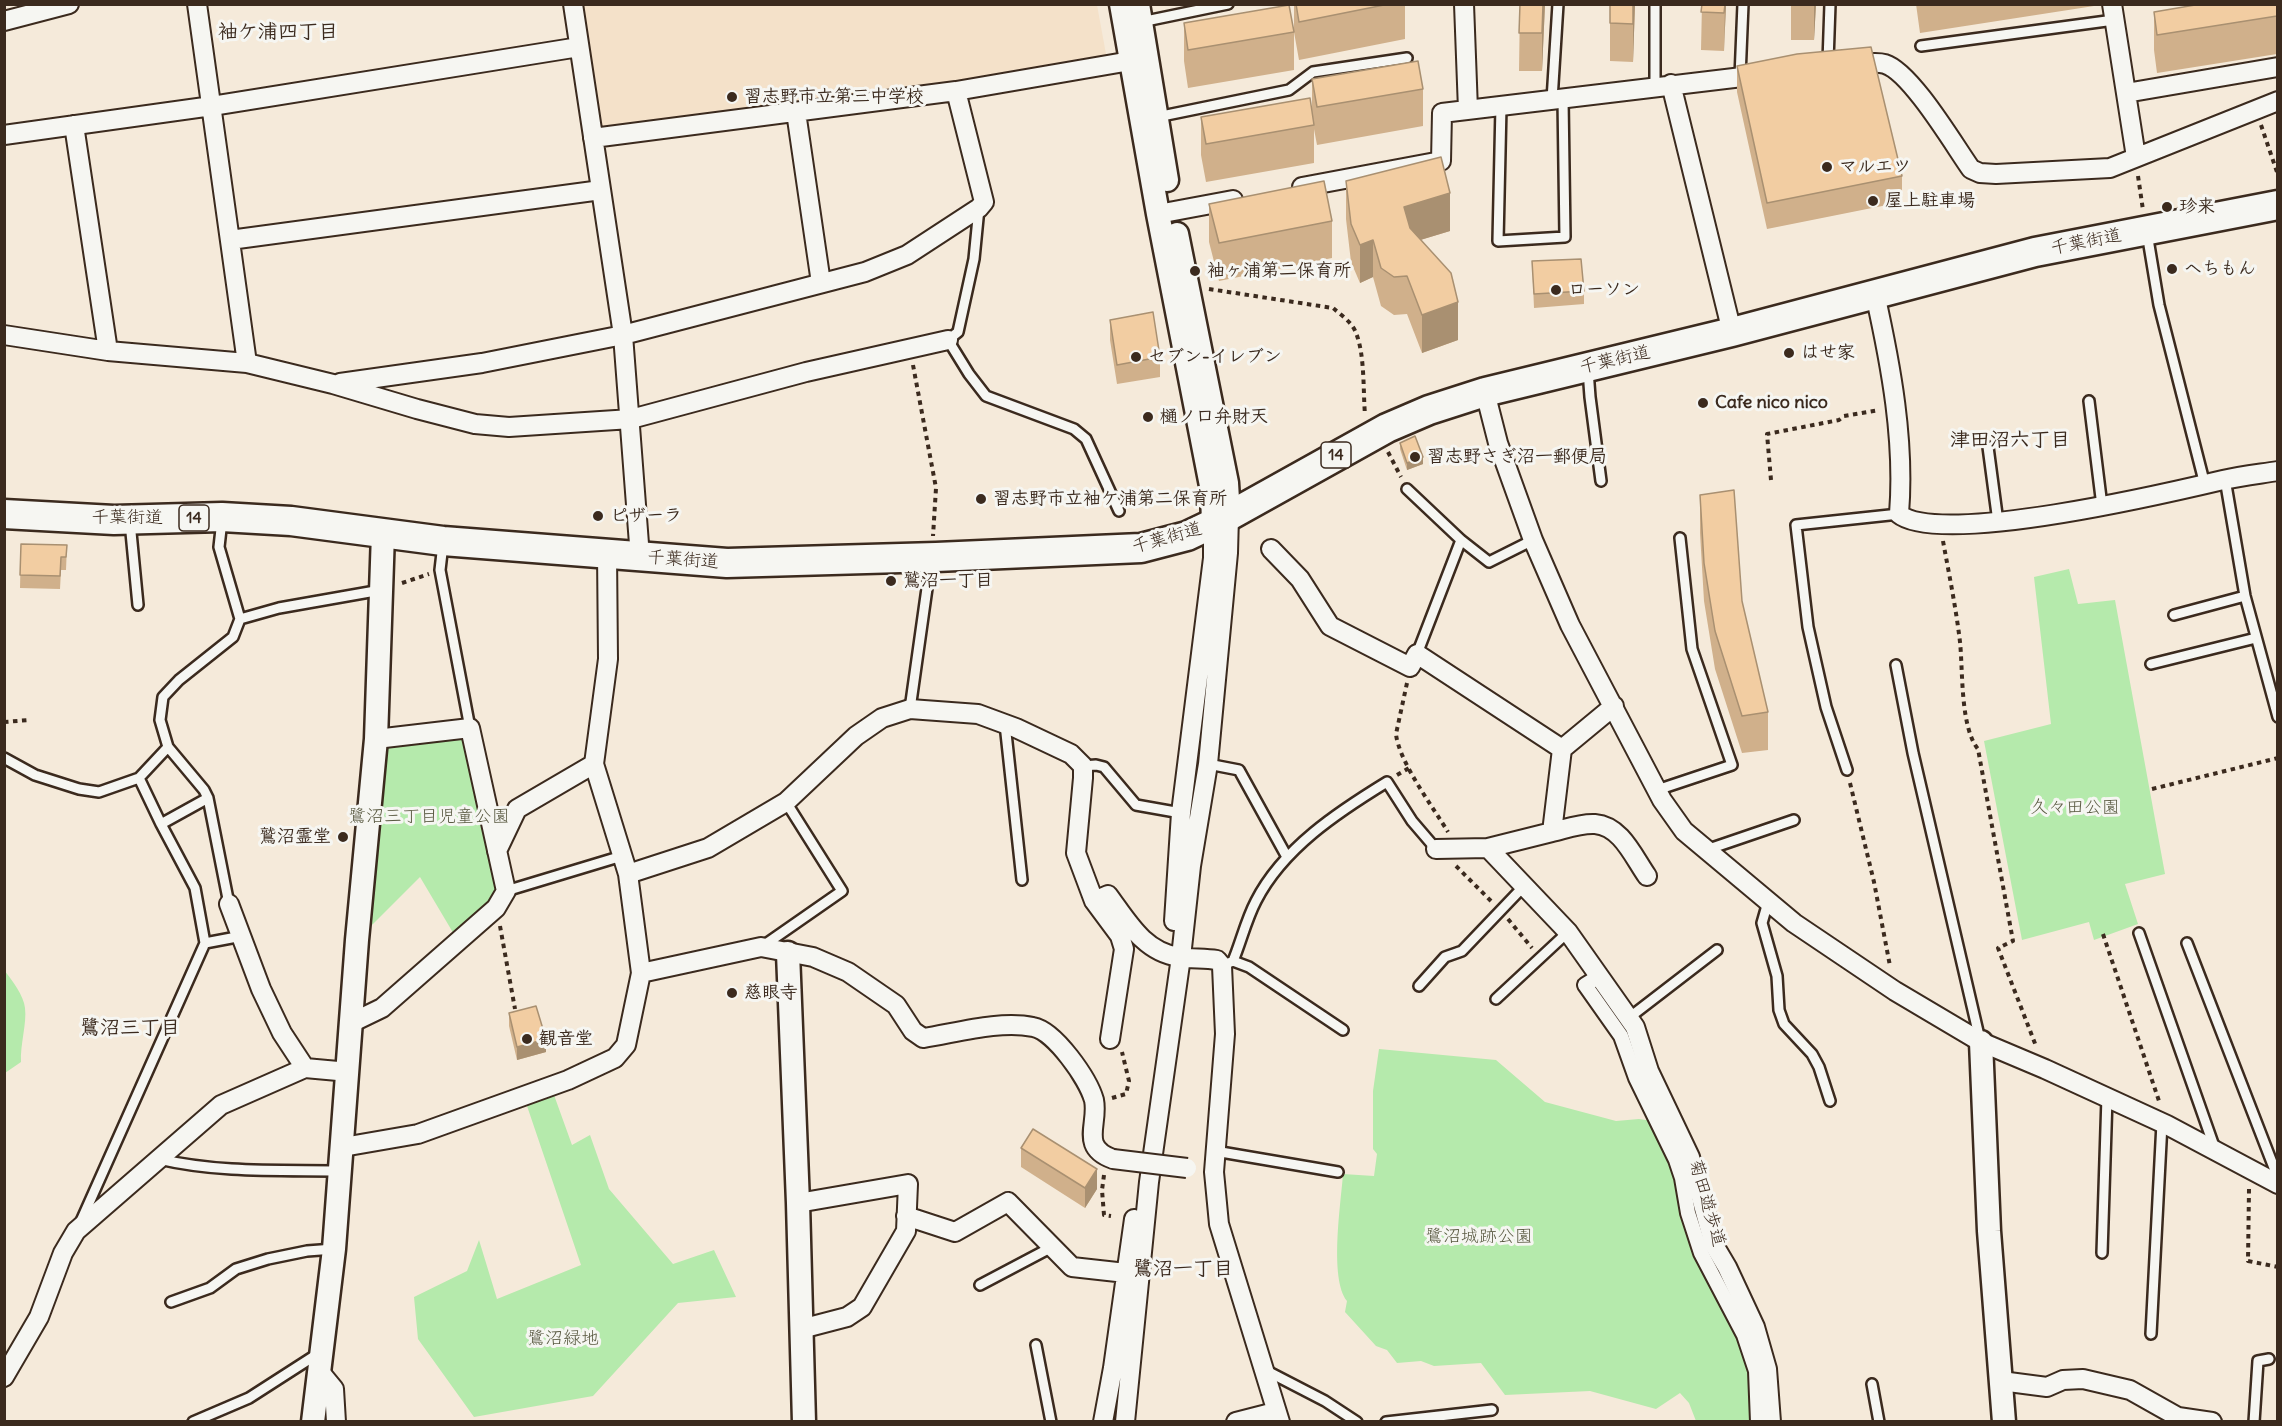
<!DOCTYPE html>
<meta charset="utf-8">
<style>
body{margin:0}
#map{position:relative;width:2282px;height:1426px;overflow:hidden;background:#f5eada;font-family:Delius,sans-serif}
canvas{display:block}
.frame{position:absolute;inset:0;border:6px solid #3b2a1e;pointer-events:none}
</style>
<div id="map">
<canvas width="2282" height="1426"></canvas>
<div class="frame"></div>
</div>
<script>
const g = document.querySelector('canvas').getContext('2d');
g.lineJoin = 'round';
function fillPath(path, color) { g.fillStyle = color; g.fill(path, 'evenodd'); }
function stroke(path, color, width, dash) { g.strokeStyle = color; g.lineWidth = width; g.lineCap = dash ? 'butt' : 'round'; g.setLineDash(dash || []); g.stroke(path); }
function label(font, color, halo, rows, align = 'center') {
  g.font = font + ' Delius,"Klee One",sans-serif'; g.lineWidth = 6; g.setLineDash([]); g.textBaseline = 'middle'; g.strokeStyle = halo; g.fillStyle = color; for (const [text, x, y, turn = 0] of rows) {
    g.save(); g.translate(x, y); g.rotate((+turn || 0) * Math.PI / 180); g.textAlign = isNaN(turn) ? turn : align; if (halo) g.strokeText(text, 0, 0); g.fillText(text, 0, 0); g.restore();
  }
}
const built = new Path2D(`
 M583,5H1097L1106,54L1097,63L601,130Z`);
const green = new Path2D(`
 M2069,569L2078,604L2115,600L2165,874L2125,884L2138,924L2094,940L2089,922L2022,940L1984,741L2051,724L2034,577Z
 M470,728L506,891L458,941L420,877L357,940L376,739Z
 M4,970C12,980 24,996 25,1008C27,1023 20,1045 21,1062L5,1073Z
 M1379,1049L1496,1060L1545,1102L1616,1121L1639,1119L1666,1123L1750,1327L1761,1421H1696L1689,1403L1680,1393L1656,1409L1590,1391L1505,1395L1481,1363L1434,1366L1421,1361L1397,1363L1387,1350L1376,1346L1345,1312L1347,1301C1329,1278 1341,1203 1343,1174L1374,1176L1377,1154L1373,1149V1091Z
 M554,1095L572,1145L590,1135L609,1189L673,1264L714,1250L736,1297L678,1303L593,1396L474,1417L418,1339L414,1297L467,1271L479,1240L497,1299L581,1265L526,1103Z`);
const path = new Path2D(`
 M2261,125L2278,175
 M2138,176L2143,210
 M1209,289L1333,308C1341,315 1352,322 1356,333C1365,355 1363,391 1365,415
 M913,365L936,488L933,536
 M1388,452L1401,477
 M1771,480L1767,434L1839,420L1844,416L1879,410
 M1943,541C1949,574 1956,608 1960,642C1963,670 1960,727 1978,749L2013,941L1998,948L2036,1046
 M402,583L429,574
 M1407,683L1396,734C1399,762 1433,807 1448,832
 M4,722L29,720
 M1397,775L1409,768
 M1850,783L1874,882L1890,966
 M2152,789L2278,758
 M1456,866L1493,903
 M1508,919L1532,948
 M500,926L515,1009
 M2103,934L2160,1104
 M1112,1098L1126,1094L1129,1081L1122,1052
 M1104,1175L1102,1190L1104,1215L1111,1216
 M2249,1189L2248,1261L2278,1267`);
const service = new Path2D(`
 M1141,22L1228,4
 M1921,46L2114,20
 M1828,62L1830,4
 M1740,77L1743,4
 M1655,86V4
 M1552,100L1558,4
 M1501,106L1498,241L1565,237L1563,99
 M1157,117L1289,90L1313,72L1407,58
 M979,208L974,259L958,332L948,340L969,374L986,396L1074,429L1086,439L1119,511
 M2147,233L2159,305L2205,485
 M1588,370L1590,397L1601,481
 M2089,401L2102,506
 M1988,447L1998,522
 M2225,479L2245,596L2278,717
 M1407,489L1461,540L1489,562L1533,540
 M222,520L219,547L240,619
 M130,522L138,605
 M443,544L440,570L470,728
 M2174,615L2245,596
 M1417,654L1461,540
 M2151,664L2256,638
 M1896,665L1913,753L1980,1040
 M910,709L931,560
 M1005,724L1022,880
 M4,758L35,775L79,789L99,792L139,778L168,747
 M1208,764L1239,770L1287,857
 M1083,766L1096,765L1104,767L1136,805L1181,813
 M1847,770L1826,707L1808,627L1796,525L1899,514
 M1657,790L1732,765L1692,649L1680,538
 M161,824L208,798
 M1706,850L1794,820
 M506,891L622,856
 M1768,902L1762,923L1777,976L1779,1010L1784,1024L1812,1054L1819,1067L1830,1101
 M229,904L208,798L204,790L168,747L160,720L163,697L179,680L233,637L240,619L279,608L381,590
 M2139,933L2215,1149
 M205,943L242,936
 M2187,943L2278,1178
 M763,946L842,891L786,802
 M1233,961L1249,967L1343,1030
 M1222,966L1233,961C1241,942 1246,920 1256,901C1283,848 1338,812 1387,782L1412,821L1436,849
 M1419,986L1445,957L1462,951L1525,885
 M1496,999L1568,932
 M1630,1017L1717,950
 M1215,1151L1338,1172
 M159,1159C218,1173 280,1170 339,1171
 M81,1221L205,943L195,888L161,824L139,778
 M2102,1253L2107,1097
 M980,1285L1052,1247
 M171,1302L210,1288L236,1269L268,1259L307,1251L334,1249
 M2151,1334L2162,1123
 M1036,1345L1051,1422
 M1265,1370L1325,1401L1357,1422
 M1872,1384L1879,1422
 M193,1422L249,1398L319,1353
 M1386,1422L1492,1410
 M2254,1422L2258,1361L2269,1359`);
const pedestrian = new Path2D(`
 M1598,977L1585,985L1621,1036L1636,1078L1676,1160L1682,1178L1688,1213L1701,1253L1744,1335L1756,1371L1758,1422`);
const minor = new Path2D(`
 M197,4L247,363
 M573,4L623,335L640,557
 M1464,4L1468,110
 M2112,4L2136,157
 M4,21L69,4
 M1852,65C1863,64 1875,61 1885,64C1911,72 1954,145 1971,169L1980,173L1996,174L2110,168L2278,101
 M1671,84L1732,332
 M2126,93L2278,67
 M796,112L821,283
 M74,125L108,351
 M4,135L212,106L579,47
 M593,138L956,91L1142,59
 M1302,187L1441,161L1442,113L1759,75
 M1158,214L1233,200
 M230,240L601,190
 M1875,294C1891,366 1905,441 1899,514C1939,547 2168,493 2223,480C2241,476 2259,474 2278,471
 M4,335L108,351L247,363L333,384L417,409L475,424L509,427L631,419L806,372L948,340
 M340,383L482,363L623,335L865,272L907,255L979,208L984,202L956,91
 M1485,392L1498,443L1533,540L1570,625L1662,800L1684,831L1794,923L1895,991L1981,1042L2045,1069L2167,1125L2278,1184
 M1271,549L1300,579L1330,626L1410,667L1417,654L1562,749
 M1552,832C1565,829 1581,823 1595,824C1621,826 1633,856 1647,876
 M1488,848L1568,932L1635,1027L1649,1071L1690,1157L1714,1245L1727,1267L1755,1327L1767,1369L1771,1422
 M1436,849L1488,848L1552,832L1562,749L1614,706
 M497,851L517,809L594,764L608,659L607,553
 M628,874L708,848L786,802L856,736L882,718L910,709L978,714L1016,728L1071,754L1083,766V778L1076,853L1094,901L1120,936L1124,949L1110,1039
 M1094,901L1108,895C1128,922 1144,952 1179,957C1192,959 1204,958 1217,960L1222,966L1225,1034L1214,1172L1219,1224L1280,1422
 M229,904L261,989L282,1033L305,1068
 M1174,921L1181,813L1213,558V524
 M641,973L761,947L813,957L848,972L896,1005L913,1031L923,1038C956,1033 1000,1020 1033,1027C1055,1031 1088,1079 1094,1100C1099,1124 1079,1147 1113,1159
 M351,1023L382,1008L496,908L506,891L470,728L376,739
 M343,1147L418,1134L568,1080L615,1058L626,1045L641,973L628,874L594,764
 M798,1203L908,1184L906,1231L862,1307L847,1317L801,1329
 M906,1216L955,1232L1008,1202L1072,1267L1126,1273
 M320,1372L334,1389L336,1422
 M4,1377L39,1317L63,1253L76,1231L221,1105L305,1068L349,1072
 M2001,1381L2047,1387L2063,1380L2083,1379L2130,1390L2178,1417L2212,1422
 M1103,1422L1113,1368L1134,1219
 M1125,1422L1149,1182L1181,957L1191,866L1208,764L1228,553L1229,516
 M1236,1422L1275,1412`);
const tertiary = new Path2D(`
 M1121,4L1158,214L1212,491L1213,524
 M1138,4L1167,180
 M1177,234L1227,483L1229,516
 M788,953L798,1203L804,1422
 M1981,1042L1989,1231L2004,1422
 M313,1422L334,1249L357,940L376,739L383,533`);
const trunk = new Path2D(`
 M4,514L114,520L222,517L291,521L443,541L727,563L936,557L1141,548L1187,536L1229,516L1387,428L1429,410L1485,392L1732,332L2035,252L2278,205`);
const minorBridge = new Path2D(`
 M1113,1159L1187,1168`);
const wall = new Path2D(`
 M1294,4H1405V39L1299,60L1294,32Z
 M1520,4H1545L1542,71H1519Z
 M1635,4L1633,62L1610,61V23Z
 M1702,4H1726L1724,51L1701,50Z
 M1791,4H1816L1814,40H1791Z
 M1916,4H2094V6L1920,33Z
 M2277,4V54L2157,73L2154,50V12Z
 M1184,23L1294,32V70L1188,88L1184,61Z
 M1737,66L1902,176V202L1767,229L1737,92Z
 M1312,79L1423,89V126L1317,145L1314,129V163L1206,182L1201,155V117L1312,113Z
 M1346,181L1450,231L1420,240L1458,340L1422,353L1407,314L1394,315L1381,306L1373,277L1360,283L1351,262L1346,219Z
 M1209,204L1332,221V258L1219,281L1209,242Z
 M1532,261L1584,291V304L1534,308Z
 M1110,320L1160,357V377L1117,384L1110,340Z
 M1400,443L1423,464L1407,470L1400,449Z
 M1700,495L1742,601L1768,712V750L1742,753L1715,669L1704,601L1700,533Z
 M21,544L67,545L66,570H61L60,589L20,588Z
 M509,1013L546,1052L517,1060L509,1026Z
 M1021,1148L1097,1189L1085,1208L1021,1167Z`);
const shadedWall = new Path2D(`
 M1543,4H1545L1542,71V33Z
 M1633,4H1635L1633,62Z
 M1725,4H1726L1724,51Z
 M1814,4H1816L1814,40Z
 M1450,193V231L1404,245V207Z
 M1373,240V277L1360,283V245Z
 M1458,302V340L1422,353V315Z
 M1423,457V464L1407,470V463Z
 M546,1039V1052L517,1060V1047Z
 M1097,1169V1189L1085,1208V1188Z`);
const building = new Path2D(`
 M1296,4H1389L1299,22Z
 M1520,4H1543L1542,33H1519Z
 M1610,4H1633V24L1610,23Z
 M1702,4H1725L1724,13L1701,12Z
 M2201,4H2277V16L2157,35L2154,12Z
 M1289,5L1294,32L1188,50L1184,23Z
 M1871,47L1902,176L1767,203L1737,66L1797,54Z
 M1418,61L1423,89L1317,107L1312,79Z
 M1310,98L1314,125L1206,144L1201,117Z
 M1441,157L1450,193L1404,207L1410,228L1451,273L1458,302L1422,315L1407,276L1394,277L1381,268L1373,240L1360,245L1351,224L1346,181Z
 M1324,181L1332,221L1219,243L1209,204Z
 M1581,259L1584,291L1534,294L1532,261Z
 M1153,312L1160,357L1117,365L1110,320Z
 M1415,436L1423,457L1407,463L1400,443Z
 M1734,490L1742,601L1768,712L1742,716L1715,631L1704,563L1700,495Z
 M21,544L67,545L66,557H61L60,576L20,575Z
 M536,1006L546,1039L517,1047L509,1013Z
 M1033,1129L1097,1169L1085,1188L1021,1148Z`);
const markers = [
 [732,97,6,"#3b2a1e"],
 [1827,167,6,"#3b2a1e"],
 [1873,201,6,"#3b2a1e"],
 [2167,207,6,"#3b2a1e"],
 [2172,269,6,"#3b2a1e"],
 [1195,271,6,"#3b2a1e"],
 [1556,290,6,"#3b2a1e"],
 [1789,353,6,"#3b2a1e"],
 [1136,357,6,"#3b2a1e"],
 [1703,403,6,"#3b2a1e"],
 [1148,417,6,"#3b2a1e"],
 [1415,457,6,"#3b2a1e"],
 [981,499,6,"#3b2a1e"],
 [598,516,6,"#3b2a1e"],
 [891,581,6,"#3b2a1e"],
 [343,837,6,"#3b2a1e"],
 [732,993,6,"#3b2a1e"],
 [527,1039,6,"#3b2a1e"]
];
const shields = [
 [1336,455,30],
 [194,518,30]
];
const shieldNames = [
 ["14",1336,455],
 ["14",194,518]
];
const poiNames = [
 ["習志野市立第三中学校",744,97],
 ["マルエツ",1839,167],
 ["屋上駐車場",1885,201],
 ["珍来",2179,207],
 ["へちもん",2184,269],
 ["袖ヶ浦第二保育所",1207,271],
 ["ローソン",1568,290],
 ["はせ家",1801,353],
 ["セブン-イレブン",1148,357],
 ["Cafe nico nico",1715,403],
 ["樋ノ口弁財天",1160,417],
 ["習志野さぎ沼一郵便局",1427,457],
 ["習志野市立袖ケ浦第二保育所",993,499],
 ["ピザーラ",610,516],
 ["鷲沼一丁目",903,581],
 ["鷲沼霊堂",331,837,"right"],
 ["慈眼寺",744,993],
 ["観音堂",539,1039]
];
const streetNames = [
 ["千葉街道",2086,242,-11],
 ["千葉街道",1615,360,-13],
 ["千葉街道",127,518],
 ["千葉街道",1167,538,-16],
 ["千葉街道",683,560,4],
 ["菊田遊歩道",1707,1203,74]
];
const parkNames = [
 ["久々田公園",2075,808],
 ["鷺沼三丁目児童公園",429,817],
 ["鷺沼城跡公園",1479,1237],
 ["鷺沼緑地",563,1339]
];
const neighbourhoodNames = [
 ["袖ケ浦四丁目",278,32],
 ["津田沼六丁目",2010,440],
 ["鷺沼三丁目",130,1028],
 ["鷺沼一丁目",1183,1269]
];
fillPath(built, '#f4e1c9');
fillPath(green, '#b5eaac');
stroke(service, '#3b2a1e', 14);
stroke(pedestrian, '#3b2a1e', 18);
stroke(minor, '#3b2a1e', 22);
stroke(tertiary, '#3b2a1e', 27);
stroke(trunk, '#3b2a1e', 33);
stroke(path, '#3b2a1e', 4, [4.5, 4.5]);
stroke(service, '#f6f6f2', 9);
stroke(pedestrian, '#f6f6f2', 14);
stroke(minor, '#f6f6f2', 18);
stroke(tertiary, '#f6f6f2', 22);
stroke(trunk, '#f6f6f2', 28);
stroke(minorBridge, '#3b2a1e', 22, []);
stroke(minorBridge, '#f6f6f2', 18);
fillPath(wall, '#d0b08b');
fillPath(shadedWall, '#a99071');
fillPath(building, '#f2cda2');
stroke(building, '#a99071', 1.5);
for (const [x, y, r, color] of markers) { const dot = new Path2D(); dot.arc(x, y, r, 0, 2 * Math.PI); g.fillStyle = color; g.fill(dot); stroke(dot, '#f6f6f2', 2); }
for (const [x, y, w] of shields) { const box = new Path2D(); box.roundRect(x - w / 2, y - 13, w, 26, 4.5); g.fillStyle = '#f6f6f2'; g.fill(box); stroke(box, '#3b2a1e', 1.5); }
label('bold 16px', '#3b2a1e', null, shieldNames);
label('bold 18px', '#3b2a1e', '#f6f6f2', poiNames, 'left');
label('18px', '#3b2a1e', '#f6f6f2', streetNames);
label('18px', '#5a5a42', '#f6f6f2', parkNames);
label('bold 20px', '#3b2a1e', '#f6f6f2', neighbourhoodNames);
</script>
